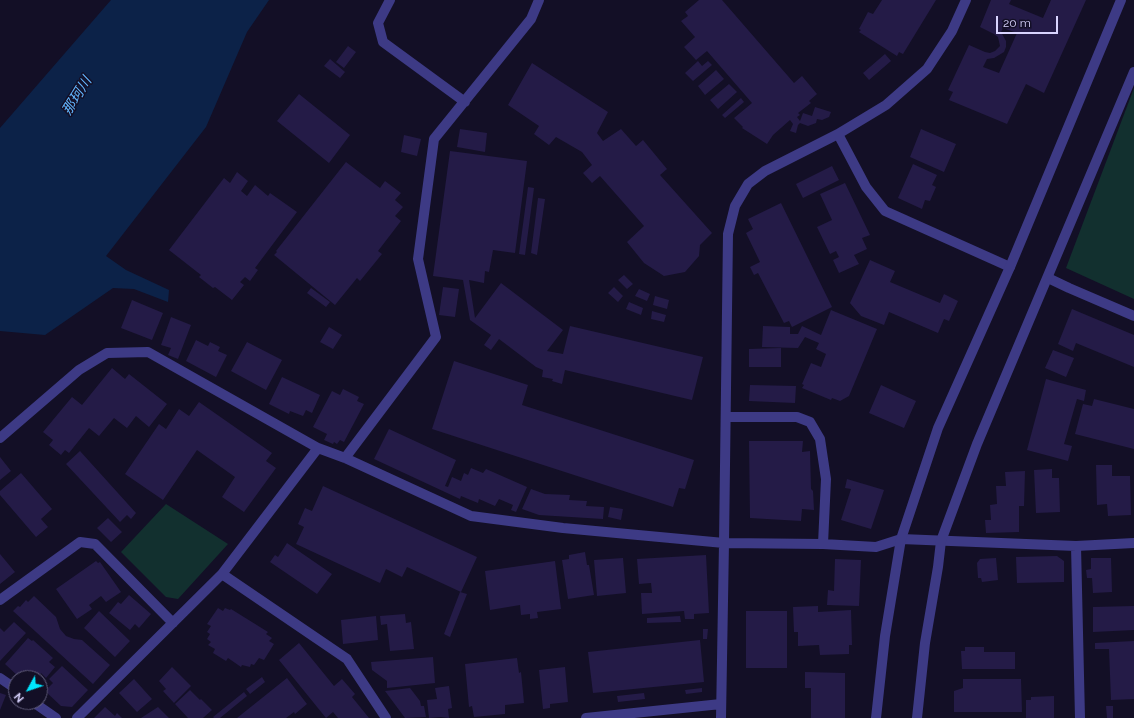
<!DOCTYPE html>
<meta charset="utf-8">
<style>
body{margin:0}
#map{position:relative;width:1134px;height:718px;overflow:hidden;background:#130f26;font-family:Raleway,sans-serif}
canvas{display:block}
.north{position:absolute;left:8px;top:670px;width:40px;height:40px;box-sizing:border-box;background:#130f26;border:1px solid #625e7d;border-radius:50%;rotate:230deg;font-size:11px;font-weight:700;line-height:16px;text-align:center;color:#d9d4ff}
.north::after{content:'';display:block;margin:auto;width:14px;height:18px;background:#00e5ff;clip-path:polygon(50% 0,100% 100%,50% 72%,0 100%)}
.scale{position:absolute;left:996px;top:16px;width:62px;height:18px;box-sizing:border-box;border:2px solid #d9d4ff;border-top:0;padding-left:5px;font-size:12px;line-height:14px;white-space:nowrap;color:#d9d4ff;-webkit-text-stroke:3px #130f26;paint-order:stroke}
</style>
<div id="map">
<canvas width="1134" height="718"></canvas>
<div class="north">N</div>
<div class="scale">20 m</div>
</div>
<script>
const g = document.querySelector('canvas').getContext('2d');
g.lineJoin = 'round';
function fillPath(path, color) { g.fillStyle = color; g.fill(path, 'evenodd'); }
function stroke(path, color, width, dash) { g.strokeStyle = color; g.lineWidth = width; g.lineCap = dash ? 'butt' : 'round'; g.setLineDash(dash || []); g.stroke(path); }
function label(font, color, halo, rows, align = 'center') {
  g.font = font + ' Raleway,"Noto Sans JP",sans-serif'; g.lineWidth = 3; g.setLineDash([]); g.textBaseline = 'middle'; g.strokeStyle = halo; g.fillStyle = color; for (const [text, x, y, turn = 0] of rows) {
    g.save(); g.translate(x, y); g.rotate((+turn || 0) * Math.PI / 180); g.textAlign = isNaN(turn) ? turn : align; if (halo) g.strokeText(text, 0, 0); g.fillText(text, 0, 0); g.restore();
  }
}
const green = new Path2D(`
 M1134,88V299L1066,268Z
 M166,504L228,544L178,599L166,597L121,552Z`);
const water = new Path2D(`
 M111,0H269L247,32L206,127L106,256L126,270L169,290L168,302L134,289L113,288L45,335L0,331V128Z`);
const building = new Path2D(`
 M699,0H722L794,83L802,76L817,94L809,101L811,103L798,113L800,115L797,117L800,121L803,113L812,116L815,107L831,112L829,117L822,120L817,119L816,123L808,126L800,123L798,125L796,133L790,131L793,124L790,120L773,135L767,144L742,128L743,127L734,118L752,103L707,51L696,60L684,47L695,37L681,21L688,16L685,12Z
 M882,0H936L903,54L899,52L897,56L859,32L861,30L859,29L868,12L873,14Z
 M991,0H1011L1009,4L1043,18L1051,0H1086L1044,93L1026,84L1007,124L949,100L953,92L948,90L969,45L985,52L990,53L995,51L1000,46L998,37L994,34L980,27ZM1003,28L1017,33L999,73L983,67L987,59L994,58L1004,52L1006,47V41L1001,32Z
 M348,46L356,52L344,68L336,62Z
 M885,54L891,61L869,80L863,73Z
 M330,59L345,72L340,78L324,66Z
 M698,61L702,66L708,61L712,65L693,81L685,73Z
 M532,63L608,112L597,133L603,141L621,129L636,146L643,140L667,169L660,175L712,233L700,245L699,256L685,272L664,276L644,263L627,242L644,226L600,176L592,183L583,173L592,165L582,152L556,137L549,145L534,134L539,126L508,105Z
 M716,70L724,79L705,95L698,86Z
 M729,84L737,92L718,109L710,100Z
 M299,94L350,135L329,163L277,121Z
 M741,98L744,102L725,118L722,115Z
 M460,129L487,133L485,152L457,147Z
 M921,129L956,144L944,172L910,157Z
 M404,135L421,139L417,156L401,152Z
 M450,151L527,161L515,253L493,250L489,272L485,271L484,283L469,280L475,318L501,283L563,330L547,351L563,354L570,326L703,357L692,400L565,370L562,384L552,381L553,379L542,377L543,370L536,367L499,339L491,350L484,345L491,335L470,320L463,280L433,276Z
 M346,162L380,188L385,181L401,193L395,200L403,207L395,216L401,221L378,251L382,254L360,281L357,278L335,305L274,255L277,252L276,251Z
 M913,164L937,175L932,185L936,187L930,201L925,200L922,209L898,198Z
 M832,166L839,180L803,198L796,184Z
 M237,172L248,181L241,191L247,196L255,185L268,196L270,193L297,212L255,268L258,270L250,281L245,277L240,282L244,285L232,300L215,287L213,288L199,277L201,275L169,250L224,178L230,183Z
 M845,183L870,235L862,238L867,249L854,255L859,264L839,273L833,260L839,257L836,251L830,254L817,227L832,220L820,194Z
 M528,187L534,188L525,255L519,254Z
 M538,198L545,199L537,255L531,253Z
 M781,203L832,307L792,327L789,321L784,323L758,273L754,275L750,267L760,262L746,233L753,229L748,219Z
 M870,260L895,271L890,282L940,303L944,294L958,301L949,321L944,319L938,333L889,312L884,325L861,316L850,303Z
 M624,275L633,284L627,289L618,280Z
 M443,287L459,289L455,317L439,315Z
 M614,287L623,296L618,302L608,293Z
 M311,288L330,302L326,307L307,293Z
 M639,289L650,294L647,301L635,296Z
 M655,296L669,300L667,309L653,305Z
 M132,300L163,313L152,340L121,328Z
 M629,302L643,308L641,315L626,309Z
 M1072,309L1134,335V367L1076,343L1073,351L1058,344Z
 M831,310L877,329L849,396L840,401L832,398L831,400L802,388L804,385L802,384L811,363L821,367L826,354L816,349L819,343L805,337L798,348L762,347L763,326L790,327V334H798L802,326L821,335Z
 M652,311L666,315L664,322L651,319Z
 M171,317L191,325L178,359L168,355L171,348L161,345Z
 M329,327L342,335L333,349L320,342Z
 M196,340L208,346L210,342L220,347L218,351L227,355L216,377L186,361Z
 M247,342L282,360L266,390L231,371Z
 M781,348V367H749V349Z
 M1053,350L1074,358L1066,377L1045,368Z
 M454,361L528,385L522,405L694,460L685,489L679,488L673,507L432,429Z
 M112,368L125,379L129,374L167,404L149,427L136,416L127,428L114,418L99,436L89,428L69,453L65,450L61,455L49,445L53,440L43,432L72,397L82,405Z
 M282,377L320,395L312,413L306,410L303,416L290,411L289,414L269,404Z
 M1046,379L1086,390L1084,401L1077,399L1064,444L1072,446L1068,461L1027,450Z
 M750,385L796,386L795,403L749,401Z
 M881,385L916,401L904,428L869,413Z
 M343,389L359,397L357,401L364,404L344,442L340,440L337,444L334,442L333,444L324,440L327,434L313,427L332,391L340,395Z
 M1094,399L1134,409V449L1075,434L1083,404L1092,406Z
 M199,402L272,453L266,461L276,468L244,512L222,497L235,477L197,450L163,500L125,474L159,424L166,429L179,409L189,416Z
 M389,429L456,460L445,486L448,487L452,477L461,481L464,473L468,475L471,468L483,473L486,469L527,487L516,512L511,510L513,505L499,499L495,506L479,499L478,503L461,496L460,499L374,459Z
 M749,441H803L802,452L810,451L811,489L813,491L814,510L802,509L801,521L750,518Z
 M80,451L136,513L131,519L127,515L120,522L66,464Z
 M0,457L11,471L0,480Z
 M1096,465H1112V476H1130L1131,515L1108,516L1107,504L1097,505Z
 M1052,469V478H1059L1060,512L1036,513L1034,470Z
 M1025,471L1024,506H1019V532L986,533L985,520H991L990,505L997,504L996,486H1006L1005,472Z
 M21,473L52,509L41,519L48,527L36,537L0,495V491Z
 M847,479L884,490L871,529L841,520L851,489L845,488Z
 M323,486L477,557L461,592L407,567L402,577L386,569L380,583L296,544L304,527L298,524L305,508L312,511Z
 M531,489L545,494L570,495L569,500L587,501L586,506L604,507L603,519L539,515L522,509Z
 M610,507L623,509L621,520L608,517Z
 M108,518L122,532L111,542L97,528Z
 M287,543L332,574L317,594L270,562L275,555L278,557Z
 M585,552L587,565H589L594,595L568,599L562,560L569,559V555Z
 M0,554L15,572L0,584Z
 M706,555L709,613L694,614V619H685L684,611L642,614L641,593H652L651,583L639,584L637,559Z
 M1057,556L1064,561V582L1017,583L1016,557Z
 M623,558L626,593L597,596L594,560Z
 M996,558L998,580L982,582L981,578H978L977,563L980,559Z
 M1091,558H1111L1112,592L1093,593L1092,578H1087L1086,570L1091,569Z
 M835,559L861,560L859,606L827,605L828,590L834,591Z
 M96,561L98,563L100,562L121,592L106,602L101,596L89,605L92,609L77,619L56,589Z
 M555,561L561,609L537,612L538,618L530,619V614L521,615L520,605L490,610L485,571Z
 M460,592L467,594L450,637L444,634Z
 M129,595L151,614L139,628L135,624L130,630L109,613L118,602L121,604Z
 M34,596L56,617L60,629L66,636L74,639L82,640L110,665L93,684L13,611L18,606L20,607L26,600L28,602Z
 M818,606V612L851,610L852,645H849V654L820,655L819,645L798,646V632H794L793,607Z
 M1134,606V630L1093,632V607Z
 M218,608L223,611L225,608L230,610L231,609L268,632L266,634L272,638L269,641L274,644L264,660L259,658L254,665L251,664L250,667L242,665L241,667L228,658L226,661L213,653L215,649L208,645L211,642L207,639L210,634L207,632L211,626L207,624Z
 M99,611L130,641L115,657L84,628Z
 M746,611H787V668H746Z
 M405,614L406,623L411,622L414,649L390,651L387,624L381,625L380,616Z
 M376,616L378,640L343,644L341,620Z
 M680,616L681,622L647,623V618Z
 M14,622L26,633L0,661V628L4,632Z
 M703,629H708L707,639H703Z
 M28,638L32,641L33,640L53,658L49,662L55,667L46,678L41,673L37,678H35L26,670L19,677L5,664Z
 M700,640L704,682L593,693L588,652Z
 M1134,641V699L1111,700L1109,649H1095V643Z
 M299,643L334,686L342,679L355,694L352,697L369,718H338L333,712L326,718L279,660Z
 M965,647H984V652H1015V669H962L961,651H965Z
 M433,657L435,683L387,688V681L372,670L371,662Z
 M517,658L519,673L521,672L524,703L505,705V714L474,717L472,706L469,707L465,664Z
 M62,666L88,690L72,707L61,706L45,691L53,683L49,679Z
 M172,667L191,686L174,703L163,691L166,689L159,681Z
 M565,667L568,702L550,704V708L543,709L539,670Z
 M805,672L845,673V718H811V688H805Z
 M262,677L265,682L250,694L246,689Z
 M287,678L307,704L295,714L294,712L286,718H237Z
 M134,679L152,699L137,712L119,693Z
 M963,679H1021L1022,712H954V691L963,688Z
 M449,686L452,708L448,709L449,718L441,717L429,718L427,700L437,699L435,688Z
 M410,688L420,701L421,706H424L426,717L405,718L385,691Z
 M702,688V692L686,694L685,690Z
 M190,690L200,700L201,699L212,710L203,718H188L175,704Z
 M244,692L247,696L220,718H214L213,717Z
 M0,693L6,695L0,710Z
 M644,693L645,699L618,702L617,696Z
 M1054,696V718H1026V700H1031V697Z
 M1106,706H1113V718H1107Z
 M105,707L115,716L117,713L122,718H94Z
 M158,707L169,718H141Z`);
const minor = new Path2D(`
 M390,0L378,23L383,42L465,102
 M838,134L866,187L885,211L1010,267
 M1048,278L1069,288L1134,316
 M726,417H797L810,422L820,439L826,479L823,544
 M0,438L79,370L107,353L148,352L318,448
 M345,458L436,337L418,259L434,139L531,19L539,0
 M1076,546L1080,718
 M222,574L347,659L386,718
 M0,600L80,542L95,544L173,623
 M0,678L16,689
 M33,702L56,718
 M77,718L222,574L318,448L345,458L471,516L563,528L724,543L823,544L876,547L901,539L1076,546L1134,543
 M586,718L721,704
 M721,718L724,543L728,234L735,206L748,184L765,171L838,134L886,105L927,69L952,31L966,0`);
const tertiary = new Path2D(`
 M876,718L885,636L901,539L938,428L1010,267L1121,0
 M917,718L925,643L938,567L941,541L977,444L1134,72`);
const waterNames = [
 ["那珂川",77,96,-58]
];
fillPath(green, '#12302f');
fillPath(water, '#0c2248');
fillPath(building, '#241b47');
stroke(minor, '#3d3a85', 10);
stroke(tertiary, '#3d3a85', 10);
label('italic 14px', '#62b6ff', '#130f26', waterNames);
</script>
